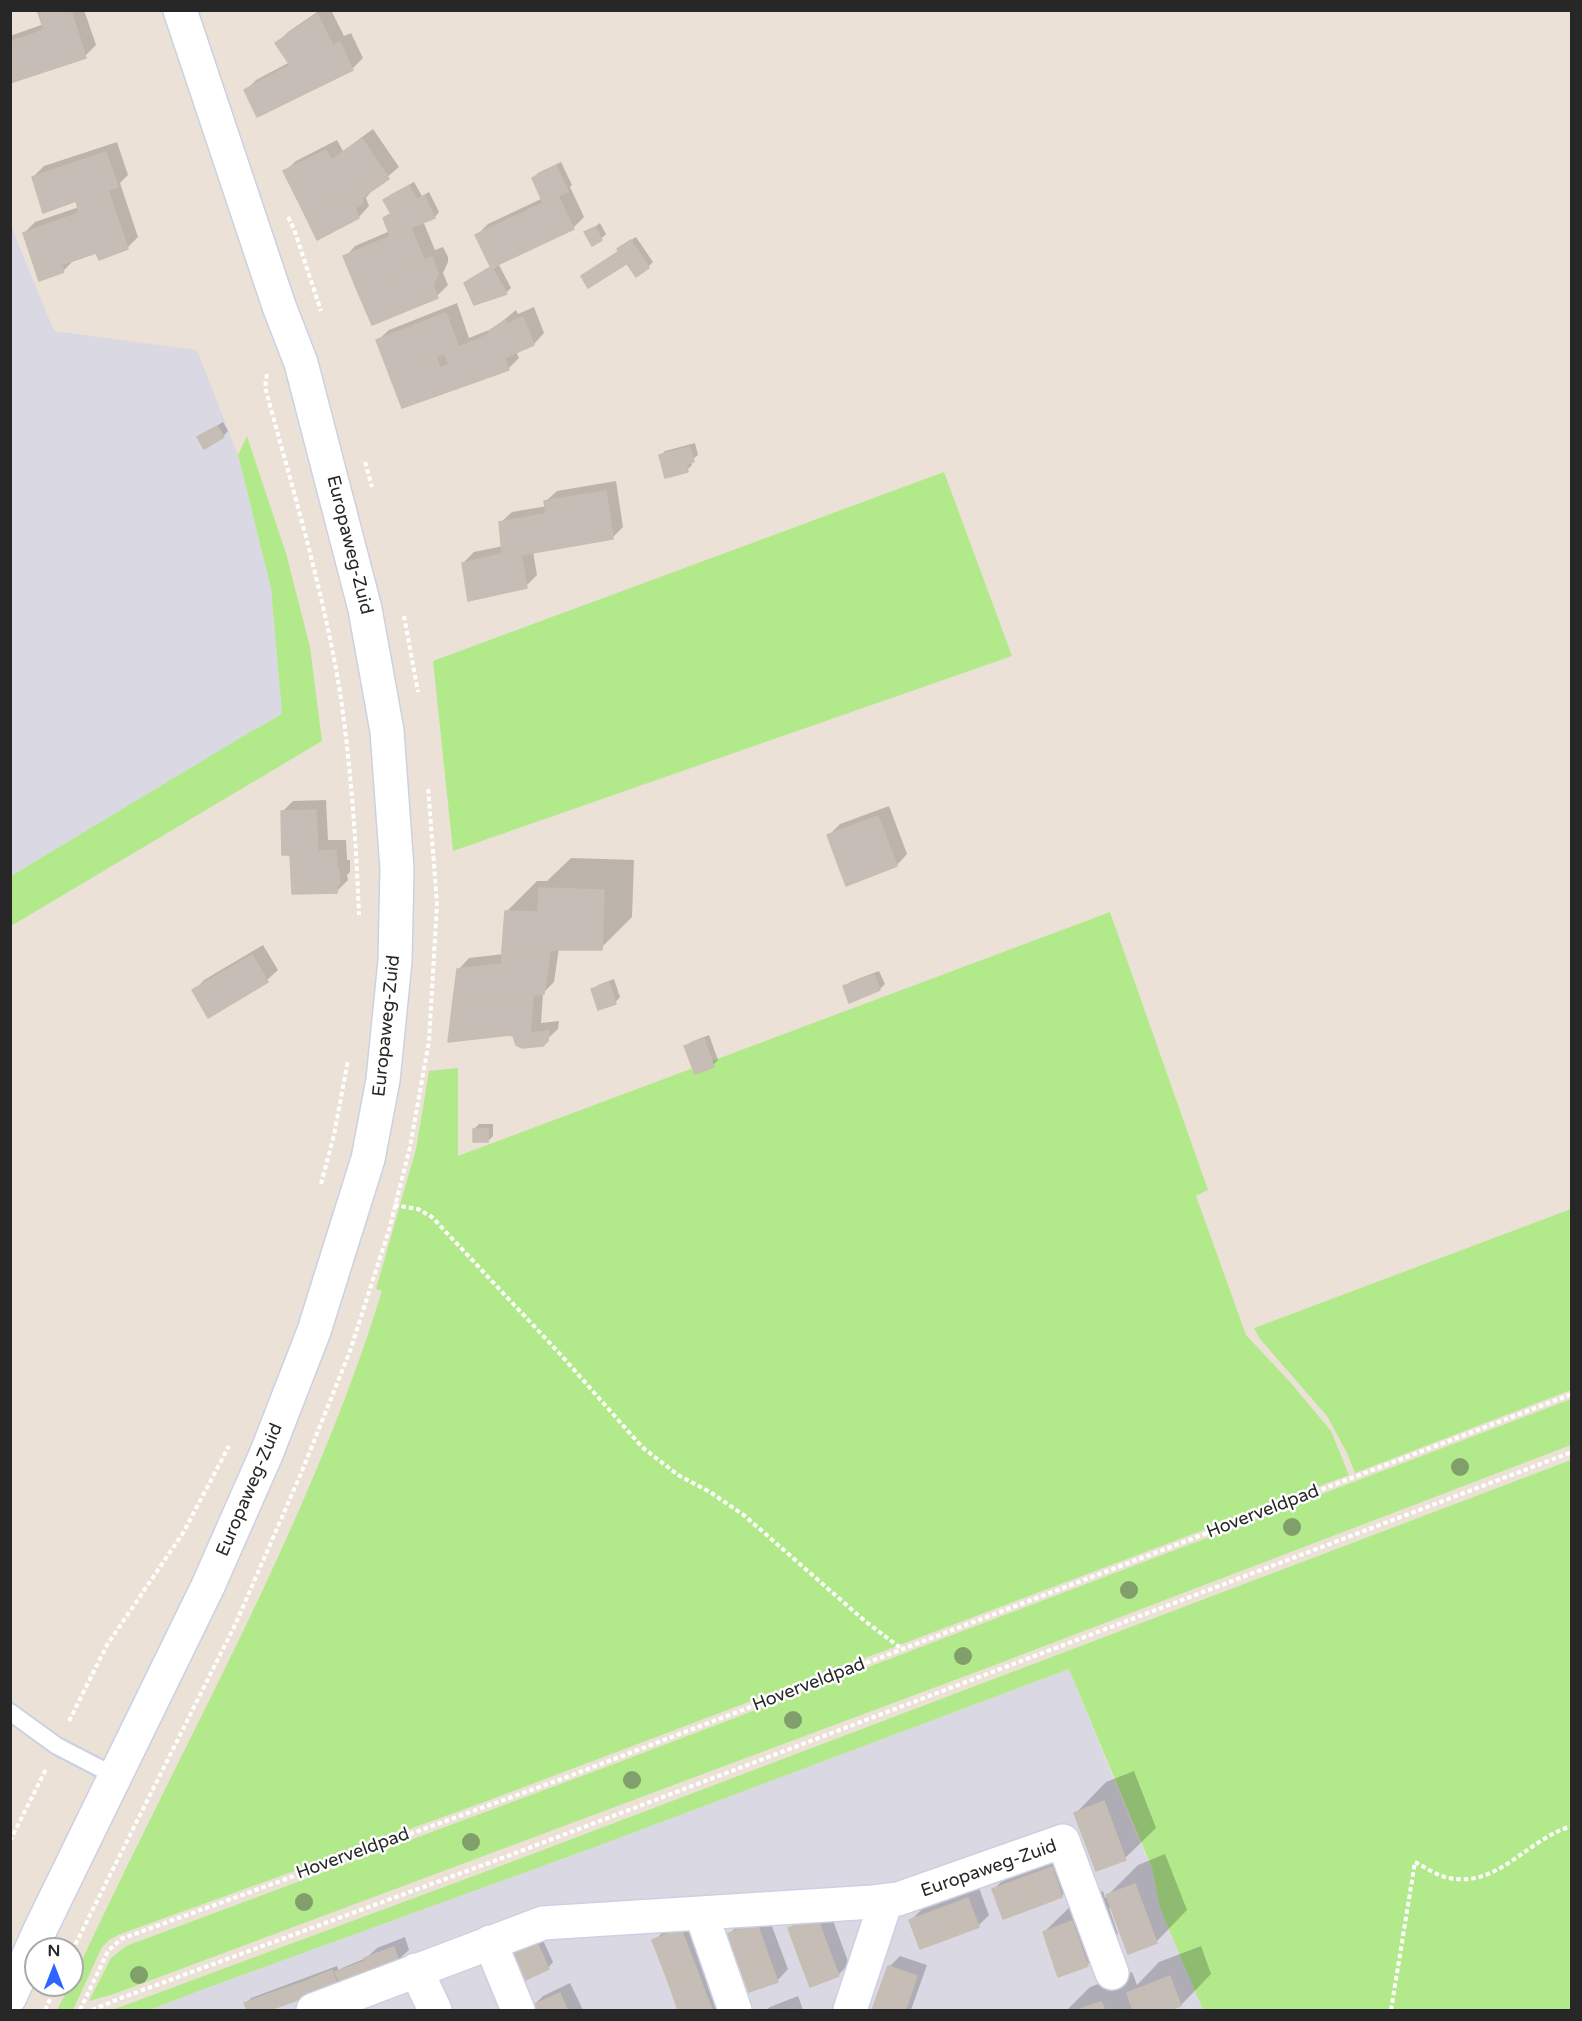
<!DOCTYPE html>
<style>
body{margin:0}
#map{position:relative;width:1582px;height:2021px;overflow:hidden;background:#ece1d6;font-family:"Varela Round",sans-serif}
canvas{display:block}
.frame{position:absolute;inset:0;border:12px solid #272727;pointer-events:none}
.north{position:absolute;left:24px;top:1937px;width:60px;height:60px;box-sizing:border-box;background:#fff;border:2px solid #a9a9a9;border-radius:50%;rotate:0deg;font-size:16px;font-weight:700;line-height:24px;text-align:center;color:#272727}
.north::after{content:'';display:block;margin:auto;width:21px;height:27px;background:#2f64ff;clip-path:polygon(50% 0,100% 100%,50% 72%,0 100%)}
</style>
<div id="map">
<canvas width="1582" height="2021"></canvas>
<div class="frame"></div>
<div class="north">N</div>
</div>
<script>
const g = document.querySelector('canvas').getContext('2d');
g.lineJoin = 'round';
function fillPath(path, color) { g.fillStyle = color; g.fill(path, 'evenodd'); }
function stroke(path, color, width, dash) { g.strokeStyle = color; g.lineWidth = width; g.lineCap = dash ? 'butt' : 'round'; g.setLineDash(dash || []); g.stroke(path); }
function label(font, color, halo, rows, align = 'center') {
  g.font = font + ' "Varela Round",sans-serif'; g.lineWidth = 5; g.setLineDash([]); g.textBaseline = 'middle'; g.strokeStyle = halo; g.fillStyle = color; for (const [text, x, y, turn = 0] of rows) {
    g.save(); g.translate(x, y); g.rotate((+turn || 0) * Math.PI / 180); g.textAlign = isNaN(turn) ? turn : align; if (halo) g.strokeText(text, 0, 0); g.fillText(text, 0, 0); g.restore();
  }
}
const industrial = new Path2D(`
 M10,223L54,331L197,350L238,455L271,588L282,714L240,738L11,876Z
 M1069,1669L1136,1834L1152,1869L1160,1908L1203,2010H150L201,1990L595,1847Z`);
const green = new Path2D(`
 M247,436L286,553L310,647L322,741L11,926V876L240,738L282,714L271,588L238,455Z
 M944,472L1012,656L453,851L433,661Z
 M1110,912L1208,1190L1196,1196L1246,1335L1291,1383L1331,1431L1349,1475L487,1801L118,1935L109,1940L102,1947L73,2010H57L70,1985H72V1981C96,1930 120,1880 145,1830C232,1654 324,1479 382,1291L376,1289L416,1149L429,1071L458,1068V1156Z
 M1571,1209V1390L1355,1473L1347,1453L1327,1416L1260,1339L1254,1328Z
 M1571,1399V1445L987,1668L114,1994L89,2001L111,1958L126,1946L614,1764Z
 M1571,1460V2010H1203L1160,1908L1152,1868L1069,1669L595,1847L201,1990L150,2010H112L506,1864Z`);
const shadow = new Path2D(`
 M39,10H84L96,45L85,56L10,82V36L44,24Z
 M320,10H331L344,36L351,33L363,58L352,69L246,90L256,80L290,62L277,43L288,32Z
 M373,129L399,167L373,189L366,198L369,206L359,217L318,238L285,171L296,161L337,140L343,151Z
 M117,142L128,175L120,183L138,237L127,248L97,251L74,260L63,271L24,233L35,222L79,207L77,200L33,177L44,166Z
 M561,162L572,185L570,187L584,217L573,228L498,263L511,288L506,293L469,282L497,266L477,235L488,224L543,198L533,178L538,173Z
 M414,182L422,196L429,192L439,212L435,217L423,221L435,250L443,247L448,257V262L443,273L448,285L437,296L373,323L345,257L355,246L390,231L385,218L392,212L385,200L390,195Z
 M600,223L606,234L601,239L586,233Z
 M636,237L653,262L648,267L627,261L589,286L582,276L620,250L624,244Z
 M457,303L469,338L494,328L516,310L518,314L534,307L544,333L534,344L516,351L519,358L508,369L403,406L378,340L389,330Z
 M223,422L228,431L223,436L199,437Z
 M695,443L698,455L691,461L692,465L687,470L660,456L665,451Z
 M616,481L623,527L612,538L533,551L537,575L526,586L463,563L474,552L503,546L501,522L512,512L547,506L546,501L557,491Z
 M326,800L328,840H346L347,860H350V872L347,875L348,880L337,891L292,853L282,812L293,801Z
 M889,806L907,854L897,865L829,835L840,824Z
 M571,858L634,860L632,917L601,948H559L554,982L543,993L541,1023L559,1021L558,1029L542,1044L514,1035L458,970L469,958L504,954L506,949V912L537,881H547Z
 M263,945L278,970L267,980L194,991L204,980Z
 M879,971L885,984L880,989L845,987L850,982Z
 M614,979L620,997L615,1003L593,990L598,985Z
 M709,1035L718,1060L713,1065L686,1047L691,1042Z
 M479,1124H493V1136L488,1141L474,1129Z
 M1134,1771L1156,1828L1125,1858L1076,1813L1106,1782Z
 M1165,1854L1187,1910L1157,1941L1129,1952L1112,1907L1109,1908L1118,1934L1087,1965L1044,1932L1075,1902L1103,1891L1105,1898L1138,1865Z
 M1063,1858L1072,1885L1062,1896L994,1889L1005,1878Z
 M979,1888L989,1915L978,1926L911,1920L922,1909Z
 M828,1907L849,1964L838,1975L790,1928L801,1917Z
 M767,1913L788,1969L778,1980L750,1990L729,1934L740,1923Z
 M692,1919L719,2010H680L654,1941L665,1930Z
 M541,1936L553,1962L548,1968L509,1954Z
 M405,1937L409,1950L398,1960L340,1980L337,1983L264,2010H249L246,2004L251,1998L337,1966L339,1971L342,1968L366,1958L377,1948Z
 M1201,1946L1211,1974L1181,2005L1165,2010H1135L1134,2008L1131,2010H1067L1090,1987L1132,1972L1137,1985L1159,1962Z
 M900,1956L927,1965L911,2010H873L889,1967Z
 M570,1983L583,2010H534L533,2006L543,1996Z
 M798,1996L803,2010H766L770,2007Z`);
const building = new Path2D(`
 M37,10H65L66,13L71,11L86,58L10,83V42L44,30Z
 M317,14L333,46L340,42L353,70L257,117L244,90L290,65L275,43Z
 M362,139L382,168L347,192L304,213L283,171L326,150L331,160Z
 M106,152L118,187L108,190L128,249L99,260L96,253L61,265L64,272L39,281L23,233L79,213L76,201L43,213L32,177Z
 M556,166L568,191L543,203L532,178Z
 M382,168L389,179L363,197L362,204L355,208L359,218L317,240L304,213L347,192Z
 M409,186L417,200L391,214L383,200Z
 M424,196L435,218L390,236L383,218Z
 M558,196L574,229L491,268L475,235Z
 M595,227L602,240L592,246L584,232Z
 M411,228L424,260L403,268L405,277L359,295L343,256Z
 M631,240L649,268L636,277L617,249Z
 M618,252L626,264L588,288L581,276Z
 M432,257L438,274L433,285L438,298L372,325L359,295L405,277L403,268Z
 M489,268L493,269L507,294L474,305L464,283Z
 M446,313L459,348L389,374L376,340Z
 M523,317L534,345L504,358L509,370L402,408L389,374L436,357L440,368L449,365L445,353L488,335L490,330L505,320L507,324Z
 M217,426L224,437L204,449L197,437Z
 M690,447L694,462L686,464L688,472L665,478L659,455Z
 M606,491L613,539L521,555L527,588L468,601L462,563L502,554L499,522L546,514L544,501Z
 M316,810L318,851L336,850L337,870H339L340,884H337V893L292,894L290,855H282L281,811Z
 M878,816L897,866L846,886L827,835Z
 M539,888L604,890L602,950H502L505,911L538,912Z
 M502,950L550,951L544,994L477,1001V1006L452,1008L457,969L502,964Z
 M252,955L268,982L208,1018L192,990Z
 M874,975L880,990L849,1003L843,986Z
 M609,983L616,1004L598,1010L591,989Z
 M533,995L530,1033L549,1031L548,1041L543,1046L522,1048L516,1045L513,1036L510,1035L448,1042L452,1008L477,1006V1001Z
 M704,1039L714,1067L695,1074L684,1046Z
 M473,1129H488V1142H473Z
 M1104,1801L1126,1860L1096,1871L1074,1813Z
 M1052,1867L1062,1897L1033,1908L1022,1878Z
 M1022,1878L1033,1908L1003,1919L992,1889Z
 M1135,1884L1157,1943L1128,1954L1106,1895Z
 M968,1898L979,1927L950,1938L939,1909Z
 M939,1909L950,1938L920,1949L909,1920Z
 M817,1917L828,1947L799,1958L788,1928Z
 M1072,1921L1088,1966L1058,1977L1043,1932Z
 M757,1923L767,1952L738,1963L727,1934Z
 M681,1929L698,1973L669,1984L652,1940Z
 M536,1940L549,1969L521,1982L508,1954Z
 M394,1947L399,1962L370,1973L364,1958Z
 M828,1947L839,1976L810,1987L799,1958Z
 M767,1952L778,1982L749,1992L738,1963Z
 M365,1961L369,1973L340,1984L335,1972Z
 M888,1966L917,1976L907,2006L877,1996Z
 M332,1970L337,1984L308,1996L303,1982Z
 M698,1973L712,2010H678L669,1984Z
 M1170,1976L1181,2006L1169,2010H1133L1127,1993Z
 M303,1982L308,1996L278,2007L274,1992Z
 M274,1992L278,2007L268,2010H247L244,2003Z
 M560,1993L567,2010H533L531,2006Z
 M877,1996L907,2006L905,2010H872Z
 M1101,2002L1105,2010H1077Z`);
const path = new Path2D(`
 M288,217L294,229L321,311
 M267,374L265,387C292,487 323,589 340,692C351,766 356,841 359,915
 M365,462L372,487
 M404,616L418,692
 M321,1184L334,1135L348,1060
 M394,1205L418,1209L432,1217L561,1355L642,1447L678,1475L710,1492L745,1516L866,1622L902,1649
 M69,1721L107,1645L183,1533L229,1446
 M10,1841L46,1769
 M72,1951L235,1625L302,1471L350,1351L389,1230L410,1147L429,1041L437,904L428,786
 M45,2010L57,1985
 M80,2010L108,1951L121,1939L564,1778L1572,1394
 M92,2010L121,1998L505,1857L1572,1452
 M1391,2010L1415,1862C1425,1867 1437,1876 1449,1878C1499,1888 1528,1838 1572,1826`);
const service = new Path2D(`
 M10,1712L57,1746L115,1776`);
const minor = new Path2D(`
 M701,1913L735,2010
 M490,1942L518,2010
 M416,1970L435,2010
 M313,2010L543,1923L873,1902L898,1899L1063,1841L1112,1973
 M850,2010L886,1901`);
const tertiary = new Path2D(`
 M10,1997L40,1930L208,1586L267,1452L314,1331L368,1159L383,1080L395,961L397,869L387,731L365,609L301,363L279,306L180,10`);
const trees = [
 [1460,1467],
 [1292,1527],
 [1129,1590],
 [963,1656],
 [793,1720],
 [632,1780],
 [471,1842],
 [304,1902],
 [139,1975]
];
const streetNames = [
 ["Europaweg-Zuid",349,545,76],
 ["Europaweg-Zuid",387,1026,-84],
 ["Europaweg-Zuid",250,1490,-67],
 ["Hoverveldpad",1263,1512,-21],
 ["Hoverveldpad",809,1685,-21],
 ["Hoverveldpad",353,1854,-20],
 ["Europaweg-Zuid",989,1869,-19]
];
fillPath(industrial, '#dad8e2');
fillPath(green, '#b2ea8b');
fillPath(shadow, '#0003');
fillPath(building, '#c6beb6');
stroke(building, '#c7bdb0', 1.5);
stroke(service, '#cbd1e2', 20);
stroke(minor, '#cbd1e2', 36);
stroke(tertiary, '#cbd1e2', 36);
stroke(path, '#fff', 4, [4.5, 3]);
stroke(service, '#fff', 16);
stroke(minor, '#fff', 33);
stroke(tertiary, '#fff', 33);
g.fillStyle = '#819f6a';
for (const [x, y] of trees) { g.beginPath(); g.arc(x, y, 9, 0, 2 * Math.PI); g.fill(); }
label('18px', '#272727', '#fff', streetNames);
</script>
